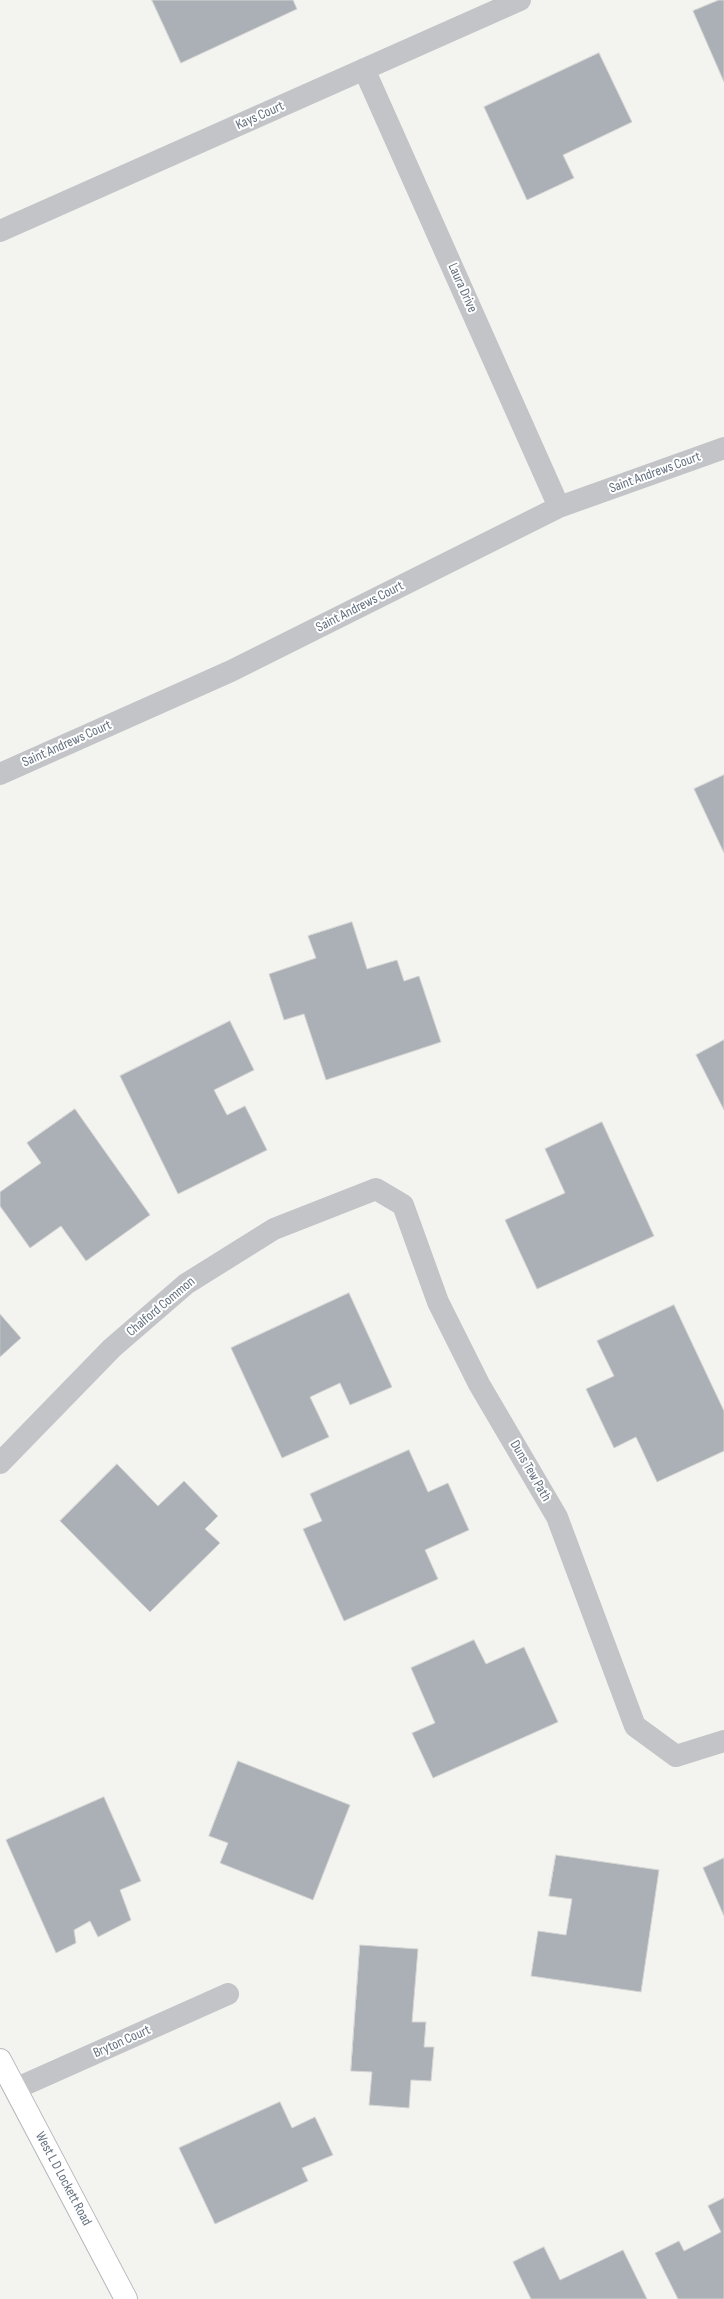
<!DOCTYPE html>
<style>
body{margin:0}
canvas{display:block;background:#f3f4f0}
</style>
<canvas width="724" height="2299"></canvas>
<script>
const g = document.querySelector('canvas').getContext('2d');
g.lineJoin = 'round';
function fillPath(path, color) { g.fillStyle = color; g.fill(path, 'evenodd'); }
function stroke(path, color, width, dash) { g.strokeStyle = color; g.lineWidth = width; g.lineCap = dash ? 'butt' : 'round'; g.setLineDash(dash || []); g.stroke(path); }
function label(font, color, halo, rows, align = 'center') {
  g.font = font + ' "Sofia Sans Condensed",sans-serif'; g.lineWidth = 4; g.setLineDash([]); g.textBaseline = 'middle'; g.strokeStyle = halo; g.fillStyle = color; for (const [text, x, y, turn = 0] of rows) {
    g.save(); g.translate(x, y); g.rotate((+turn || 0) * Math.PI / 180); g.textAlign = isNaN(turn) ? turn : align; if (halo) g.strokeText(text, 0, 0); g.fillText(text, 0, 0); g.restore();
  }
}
const building = new Path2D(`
 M152,0H293L297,9L181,63Z
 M719,0H724V82L693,11Z
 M599,53L632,122L563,155L574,178L527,200L484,107Z
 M724,775V853L694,789Z
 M352,922L367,969L397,960L404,981L419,976L441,1042L326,1080L304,1014L284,1020L269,974L316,958L308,936Z
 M230,1021L254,1070L214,1090L227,1115L245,1106L267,1150L178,1194L120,1076Z
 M724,1040V1110L696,1055Z
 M75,1109L150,1215L86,1261L61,1226L30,1248L0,1206V1192L41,1163L27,1143Z
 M602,1122L654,1236L537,1289L505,1220L565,1193L545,1149Z
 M349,1293L392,1387L350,1405L340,1383L310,1397L329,1437L282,1458L231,1348Z
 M674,1305L724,1411V1451L657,1482L636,1437L614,1448L586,1389L614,1376L597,1341Z
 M0,1314L21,1338L0,1357Z
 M409,1450L428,1492L448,1483L469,1530L425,1550L438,1579L344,1621L303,1529L322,1521L310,1494Z
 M117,1464L158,1506L184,1481L218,1516L205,1529L220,1543L150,1612L60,1521Z
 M474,1640L486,1664L524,1647L558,1722L433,1778L412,1733L435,1723L411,1668Z
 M238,1761L350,1805L313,1900L220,1863L228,1843L209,1836Z
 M104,1797L141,1881L120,1890L131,1920L98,1937L90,1921L74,1930L76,1943L56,1953L6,1840Z
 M556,1855L659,1870L641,1992L531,1976L538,1931L566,1935L572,1899L549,1896Z
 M724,1858V1916L703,1868Z
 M360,1945L418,1949L412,2022H426L424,2047H434L431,2081L411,2080L409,2108L369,2105L372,2072L351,2071Z
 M280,2102L292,2128L315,2117L333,2155L302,2168L308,2181L215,2224L179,2148Z
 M724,2198V2299H678L655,2253L679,2241L684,2251L721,2232L708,2206Z
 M544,2247L560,2280L623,2250L647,2299H531L513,2262Z`);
const minor = new Path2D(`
 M364,69L559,507
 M0,231L520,0
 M0,774L231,671L559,507L724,448
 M0,1463L112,1348L186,1284L274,1229L376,1189L403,1205L438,1302L479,1384L557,1517L635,1726L676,1756L724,1741
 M15,2089L228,1994`);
const secondary = new Path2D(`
 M0,2060L126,2299`);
const streetNames = [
 ["Kays Court",260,116,-24],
 ["Laura Drive",462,288,66],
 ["Saint Andrews Court",655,473,-20],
 ["Saint Andrews Court",360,607,-27],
 ["Saint Andrews Court",67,744,-24],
 ["Chalford Common",161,1307,-40],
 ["Duns Tew Path",530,1471,60],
 ["Bryton Court",122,2042,-24],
 ["West L D Lockett Road",63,2179,62]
];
fillPath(building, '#aab0b6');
stroke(building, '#d5d5d3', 1);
stroke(secondary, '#b4b7bc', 24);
stroke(minor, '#c2c4c8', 22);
stroke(secondary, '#fff', 22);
label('14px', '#64707f', '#fff', streetNames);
</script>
